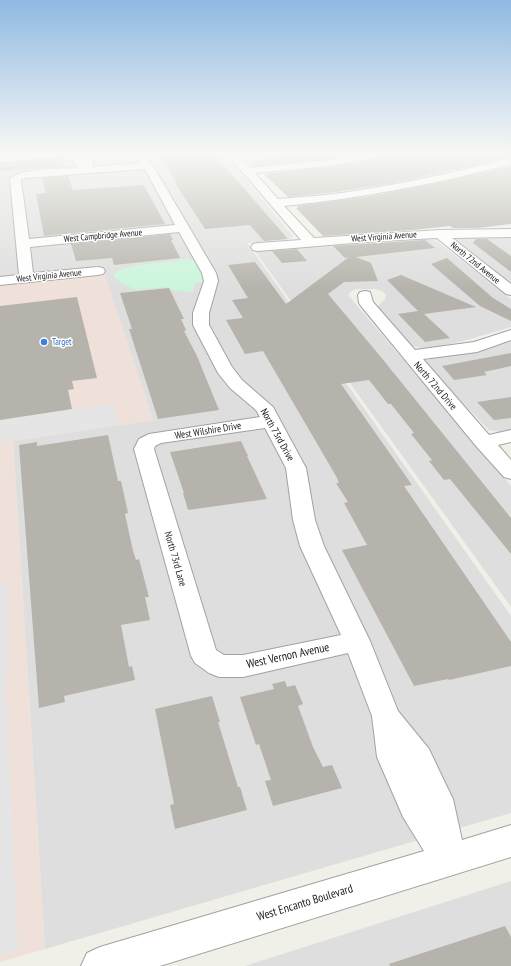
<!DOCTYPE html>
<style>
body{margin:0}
canvas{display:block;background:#f0f0e8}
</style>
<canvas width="511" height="966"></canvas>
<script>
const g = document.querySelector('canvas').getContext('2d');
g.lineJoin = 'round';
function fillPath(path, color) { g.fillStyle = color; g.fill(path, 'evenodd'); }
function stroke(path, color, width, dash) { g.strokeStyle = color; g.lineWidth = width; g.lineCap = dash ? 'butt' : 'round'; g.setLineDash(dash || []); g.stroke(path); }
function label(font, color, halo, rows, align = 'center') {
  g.font = font + ' "PT Sans Narrow",sans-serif'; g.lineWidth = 3; g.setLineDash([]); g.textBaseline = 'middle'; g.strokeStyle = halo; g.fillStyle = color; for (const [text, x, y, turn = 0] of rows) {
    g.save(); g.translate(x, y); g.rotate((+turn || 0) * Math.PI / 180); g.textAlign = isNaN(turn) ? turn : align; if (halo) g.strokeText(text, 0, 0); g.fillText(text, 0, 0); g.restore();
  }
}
const residential = new Path2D(`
 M87,154H224L293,236L290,239L247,243L511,616V813L45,949L13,441L153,420L102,267L0,277V160Z
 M241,154H363L307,162L258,167L252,166Z
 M458,237H511V284L456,241L455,239Z
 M424,239L437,241L511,299V327L463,341L441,346L421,348L413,346L377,310L378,306L385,299L386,295L382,291L376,289H356L350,292L348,295L511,486V607L255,251L337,243Z
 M511,341V430L499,432L489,430L426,365V361L430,359L469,352Z
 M511,881V966H245Z`);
const commercial = new Path2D(`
 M105,275L153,420L13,441L45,949L0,962V286Z`);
const park = new Path2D(`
 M187,258L189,261L194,260L202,275V282L195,283L193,292L176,291L166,287L136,290L121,283L114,276L116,272C130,262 169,264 187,258Z`);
const parking = new Path2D(`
 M113,404L119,425L0,442V420Z
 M9,582V629L6,688L18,951L0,956V583Z`);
const building = new Path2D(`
 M159,154H214L288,239L264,241L250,225L205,229L175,183H177Z
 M326,154H357L329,159L256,166L252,161Z
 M384,154H511V157L394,183L336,192L288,197L264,174L329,167L378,158Z
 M61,155L65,167L0,171V163L55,158Z
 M511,166V224L478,228H453L450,226L413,230L323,236L296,208H298L297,206L370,196L427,185Z
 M68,176L73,190L144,185L165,224L44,236L36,194L46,193L42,178Z
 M170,234L173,240H171L180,258L114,265L112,258L76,261L71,244Z
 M476,239H487L511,256V272L473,243Z
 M425,240L435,248L356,257L371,263L378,281L344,282L328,294L380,356L511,518V554L450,479L444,480L429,461L432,460L411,434L414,433L391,404H388L369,380L341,384L412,485L404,486L511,642V666L449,680L448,679L414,686L342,550L367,545L344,503L348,502L336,483H339L336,476L263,351L245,354L226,320L243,318L232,300L248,298L228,265L255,262L286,304L349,257L345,258L333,246Z
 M297,249L307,261L282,263L272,251Z
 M447,258L493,298L511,309V321L480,306L431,264Z
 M401,275L476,307L424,314L450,338L425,342L398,314L418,311L387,280Z
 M169,288L184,319H181L186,330L184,331L197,356L219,410L158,419L129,329H132L120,293Z
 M77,297L97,378L72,381L74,389L68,390L72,409L0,420V306Z
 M511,353V366L484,372L487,375L454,380L442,366Z
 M511,397V418L494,420L477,402Z
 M108,435L118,481H121L128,513L125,514L133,551L136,560L139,559L149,597H145L150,620L121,625L129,667L132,666L135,680L64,696L65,702L39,708L19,445L37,442V446Z
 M241,441L248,456H247L267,499L188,510L183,493H184L170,452Z
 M285,681L287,687L295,685L303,704L298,706L313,747L323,767L332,765L342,788L273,806L265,781L271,780L259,744L256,745L240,697L274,689L272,684Z
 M212,696L220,722H218L238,787H240L247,810L175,829L170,805L174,804L155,709Z
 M505,926L511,937V966H390L389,964Z`);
const minor = new Path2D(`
 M26,154H60L55,157L0,162V156Z
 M73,154H88L93,165L92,167L141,163L136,154H146L216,273L218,281L209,313V325L232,367L242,380L273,407L306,468L315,520L324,546L370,641L398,711L429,749L448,789L453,799L462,840L511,825V857L160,966H81L87,953L100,947L424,851L403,817L377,757L372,716L348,653L243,677H219L209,673L195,663L191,656L134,449L139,439L149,434L260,417L256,410L230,388L218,373L193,325V313L204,281L202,273L179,232L30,247L33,273L98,267L103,268L105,271L103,274L98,275L0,285V277L19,275L10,179C19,168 62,169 77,168L74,161ZM145,169L175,225L29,239L21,180L26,178ZM265,428L286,468L293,520L300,546L341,635L243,655H224L216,650L154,449L155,446L161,443Z
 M227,154H237L250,168L329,160L364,154H383L378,157L329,166L255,173L278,199C304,197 330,195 355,191C408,183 459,171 511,158V164C436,184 361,198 284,206L314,238L440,230L511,229V237L452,238L511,284V295L506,294L437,238L377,241L258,251L253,250L251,247L253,244L258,243L301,240Z
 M365,291L370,292L373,302L415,350L474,342L511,330V340L477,352L423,359L489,435L511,430V442L498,445L511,460V479L504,477L476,446L361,306L359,303L358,295L360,292Z`);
const markers = [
 [44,342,4,"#3f7fe0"]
];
const farStreetnames = [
 ["West Campbridge Avenue",103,236,-5],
 ["West Virginia Avenue",384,237,-4],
 ["North 72nd Avenue",475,263,39],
 ["West Virginia Avenue",49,276,-6]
];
const farShopnames = [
 ["Target",52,342]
];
const streetNames = [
 ["North 72nd Drive",435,386,49],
 ["West Wilshire Drive",208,431,-9],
 ["North 73rd Drive",277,435,61],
 ["North 73rd Lane",175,559,74]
];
const nearStreetnames = [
 ["West Vernon Avenue",288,656,-12],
 ["West Encanto Boulevard",305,903,-17]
];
fillPath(residential, '#dedede');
fillPath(commercial, '#efe1d9');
fillPath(park, '#caf5db');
fillPath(parking, '#e5e5e5');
fillPath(building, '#b5b3ab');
stroke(minor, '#a2a2a2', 2);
fillPath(minor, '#fff');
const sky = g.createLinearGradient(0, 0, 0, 289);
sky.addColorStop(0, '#90b9e2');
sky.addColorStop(0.53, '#f8f8f5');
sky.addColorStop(1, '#f8f8f500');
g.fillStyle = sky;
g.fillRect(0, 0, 511, 289);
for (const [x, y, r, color] of markers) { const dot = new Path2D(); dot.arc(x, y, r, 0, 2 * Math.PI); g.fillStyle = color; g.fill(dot); stroke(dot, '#fff', 1.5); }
label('9px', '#212121', '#fff', farStreetnames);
label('9px', '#366cbe', '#fff', farShopnames, 'left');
label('10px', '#212121', '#fff', streetNames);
label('12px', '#212121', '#fff', nearStreetnames);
</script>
